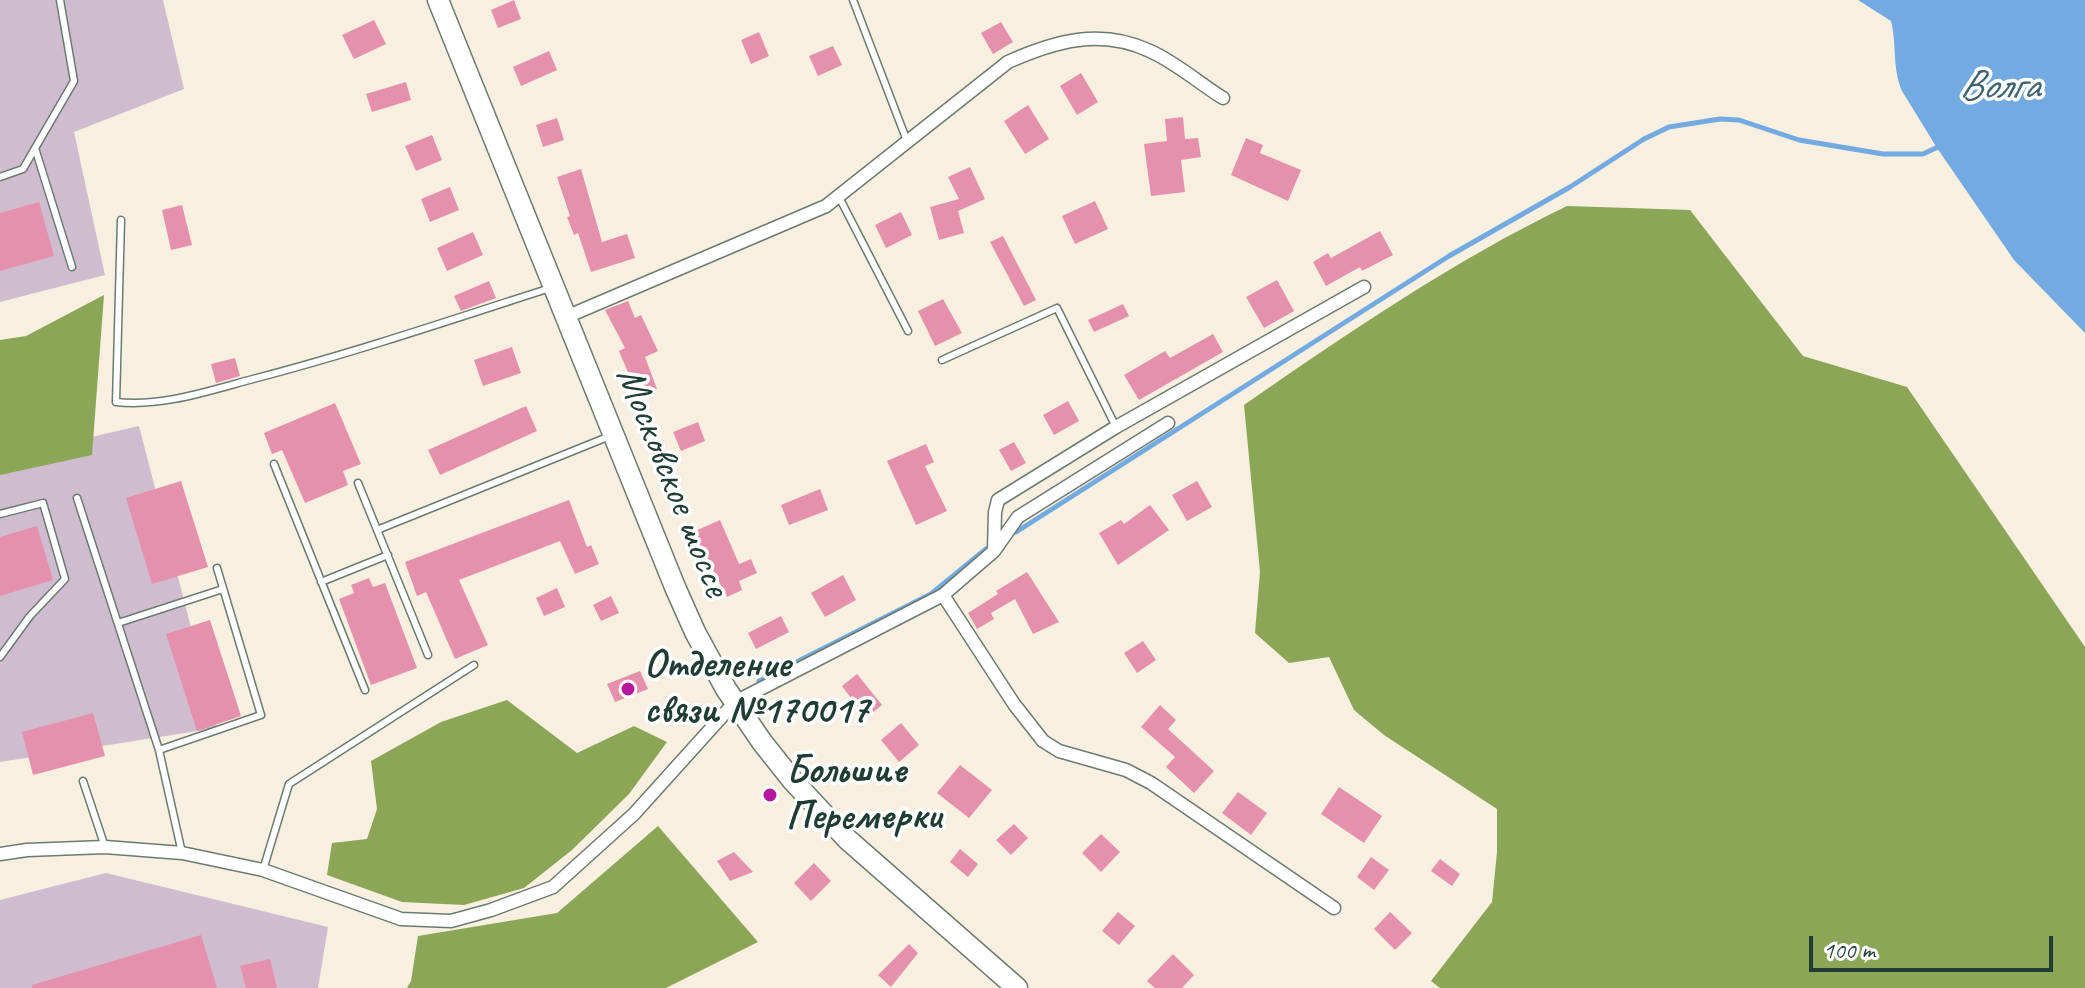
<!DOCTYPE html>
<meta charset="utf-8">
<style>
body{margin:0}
#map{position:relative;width:2085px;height:988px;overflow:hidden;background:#f7efdf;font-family:Caveat,sans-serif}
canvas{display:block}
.scale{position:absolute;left:1809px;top:936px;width:244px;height:36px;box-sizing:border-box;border:4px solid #1f3d34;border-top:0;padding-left:10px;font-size:24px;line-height:28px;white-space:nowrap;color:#1f3d34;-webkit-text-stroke:6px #fff;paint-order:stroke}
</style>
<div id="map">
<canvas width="2085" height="988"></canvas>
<div class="scale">100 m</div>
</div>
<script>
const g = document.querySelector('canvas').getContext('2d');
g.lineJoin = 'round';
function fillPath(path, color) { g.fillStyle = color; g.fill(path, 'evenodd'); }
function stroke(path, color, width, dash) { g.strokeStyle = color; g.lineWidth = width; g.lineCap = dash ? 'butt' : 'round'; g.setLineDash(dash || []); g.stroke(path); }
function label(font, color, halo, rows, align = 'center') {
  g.font = font + ' Caveat,sans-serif'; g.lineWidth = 7; g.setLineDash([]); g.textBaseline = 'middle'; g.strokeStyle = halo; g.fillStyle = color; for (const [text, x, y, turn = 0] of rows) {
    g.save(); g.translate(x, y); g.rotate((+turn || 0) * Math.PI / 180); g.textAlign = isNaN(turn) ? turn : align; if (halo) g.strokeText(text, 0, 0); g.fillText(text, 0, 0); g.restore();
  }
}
const industrial = new Path2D(`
 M0,0H163L184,89L74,132L105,275L0,302Z
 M139,426L217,728L0,762V458Z
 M106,873L328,927L318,988H0V900Z`);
const forest = new Path2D(`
 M1567,206L1690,210L1803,356L1907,387L2085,647V988H1440L1431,981L1492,902L1497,852V809L1384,735L1354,710L1329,657L1289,663L1255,633L1260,572L1244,405C1348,333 1453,261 1567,206Z
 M104,295L92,455L0,475V340L26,336Z
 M507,700L577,753L634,726L667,742L629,794L572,850L524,888L464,905L402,902L327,875L332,843L367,839L377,809L371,761L441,722Z
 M658,826L758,942L666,988H407L411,981L418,936L557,913Z`);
const water = new Path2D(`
 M1858,0H2085V333L2014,260L1937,148L1902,91C1892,68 1897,45 1891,21Z`);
const stream = new Path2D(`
 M1016,532L1449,256L1570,187L1644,139L1669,127L1720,119L1739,120L1799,140L1883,154H1923L1940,146
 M759,681L931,594L986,549`);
const building = new Path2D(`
 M514,0L521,19L498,28L491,10Z
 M374,20L386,44L354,59L342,35Z
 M1001,22L1013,42L993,54L981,33Z
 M759,32L769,56L751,64L741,40Z
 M833,46L842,65L818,76L809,56Z
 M549,51L557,70L521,86L513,67Z
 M1081,73L1098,102L1077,115L1060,86Z
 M406,82L411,100L372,112L366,94Z
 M1028,105L1049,139L1025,154L1004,121Z
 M1183,117L1185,139L1198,138L1201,157L1181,160L1185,192L1151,196L1144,144L1167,141L1165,119Z
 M557,118L564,140L543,147L536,125Z
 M432,135L442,160L416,171L405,146Z
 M1246,138L1263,145L1260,153L1301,170L1288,201L1231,175Z
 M970,167L985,199L958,211L964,233L939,240L930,207L959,199L948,177Z
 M581,169L602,242L627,234L635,258L591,272L578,233L574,235L567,217L570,216L557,177Z
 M450,187L459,210L430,222L421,199Z
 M1095,201L1108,229L1075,244L1062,216Z
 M39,202L54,256L0,271V213Z
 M182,205L192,245L171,250L162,210Z
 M901,212L912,235L886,248L875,225Z
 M1380,231L1393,255L1362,271L1360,267L1326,286L1313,262L1328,253L1331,258Z
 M473,232L483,255L447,271L437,248Z
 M1003,236L1036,300L1024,306L990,242Z
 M1277,280L1294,311L1264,328L1246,297Z
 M489,281L496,298L461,311L454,296Z
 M943,299L962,333L935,346L918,311Z
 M628,301L635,318L641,315L658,351L645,357L657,389L638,396L619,351L625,348L605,310Z
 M1123,304L1129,316L1094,332L1088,320Z
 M1213,334L1223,352L1139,400L1124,375L1165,351L1170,358Z
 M512,347L521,373L483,386L474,360Z
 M235,358L240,376L216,383L211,364Z
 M1068,401L1079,421L1054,435L1043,415Z
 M335,403L361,464L343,471L348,485L305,503L282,450L272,454L264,433Z
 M526,406L537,431L440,475L428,450Z
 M698,422L705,441L681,451L673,432Z
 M1014,442L1026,463L1011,471L999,450Z
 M926,444L934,462L925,466L947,511L916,525L887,461Z
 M181,481L208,567L152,584L126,498Z
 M1197,481L1212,507L1187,521L1172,495Z
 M820,489L828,510L789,525L781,505Z
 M569,500L587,547L591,545L599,564L575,574L560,541L459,580L488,645L455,659L426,592L417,596L405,562Z
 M1150,505L1169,530L1118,565L1099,533L1121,520L1124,524Z
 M720,520L739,564L751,559L757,573L739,581L742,590L727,597L693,532Z
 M37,526L53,580L0,596V537Z
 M1027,572L1059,622L1033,634L1015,599L991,613L994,619L977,629L968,613L998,594L996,591Z
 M843,575L856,600L825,617L811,593Z
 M369,578L373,587L385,583L417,668L371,685L339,599L354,593L351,585Z
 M557,588L565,607L544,616L536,598Z
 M611,596L619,613L601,621L593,605Z
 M781,616L789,632L756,649L748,633Z
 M210,620L241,716L197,731L166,634Z
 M1143,641L1156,660L1137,673L1124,653Z
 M640,671L648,689L615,702L607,684Z
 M857,674L882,705L866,718L842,686Z
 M1160,705L1176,720L1168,729L1214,771L1194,793L1166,767L1175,757L1141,727Z
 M93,713L105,756L33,775L22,732Z
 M901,723L919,745L899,762L881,740Z
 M960,765L992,790L969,818L937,793Z
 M1339,787L1382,816L1364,843L1321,814Z
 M1238,792L1267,813L1251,835L1222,813Z
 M1014,824L1028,838L1011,855L996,840Z
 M1101,834L1120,852L1101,872L1082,853Z
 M960,849L978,864L968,877L950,862Z
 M734,852L753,872L730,881L717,861Z
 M1371,857L1389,870L1374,890L1357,877Z
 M1440,859L1460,874L1452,886L1431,871Z
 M814,863L831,881L811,901L794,883Z
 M1118,912L1135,926L1119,945L1102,931Z
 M1390,912L1412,933L1395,950L1374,929Z
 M201,935L217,988H32V985Z
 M909,944L918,953L891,987L878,975Z
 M1173,954L1194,975L1182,988H1155L1147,981Z
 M270,959L277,988H246L240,966Z`);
const lane = new Path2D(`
 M853,0L907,141
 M35,148L72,267
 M0,177L23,169L74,81L60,0
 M838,195L908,331
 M121,220L116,402C162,407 208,391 253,379C353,353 451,320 550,288
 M942,360L1057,308L1116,427
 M274,464L365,690
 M358,483L428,655
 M77,498L159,750
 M0,514L43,503L65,579L30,616L0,657
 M377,530L610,436
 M321,582L388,555
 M118,623L223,589
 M83,781L105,847
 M182,853L159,750L261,715L217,568
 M263,870L289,784L474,665`);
const street = new Path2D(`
 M566,317L826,206L1008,62C1055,41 1100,28 1150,51C1175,62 1199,83 1223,98
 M994,551L1018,517L1168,423
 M943,595L1014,704L1043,741L1059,751L1126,770L1151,783L1334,908
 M0,854L27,850L105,847L182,853L263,870L401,919L451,921L491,910L553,887L634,814L735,702L943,595L994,551L995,512L998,500L1116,427L1364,287`);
const primary = new Path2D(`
 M438,0L675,587L695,632L726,689L762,742L793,781L847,839L1017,988`);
const markers = [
 [628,689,8,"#b5179e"],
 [770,795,8,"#b5179e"]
];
const streetNames = [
 ["Московское шоссе",672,482,68]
];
const poiNames = [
 ["Отделение",644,666],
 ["связи №170017",644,712],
 ["Большие",786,772],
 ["Перемерки",786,818]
];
const waterNames = [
 ["Волга",1999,87]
];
fillPath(industrial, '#cfbdcf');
fillPath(forest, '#8ca658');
fillPath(water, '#74aae2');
stroke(stream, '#74aae2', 5);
fillPath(building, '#e590ac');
stroke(lane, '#6b7b70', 9);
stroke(street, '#6b7b70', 15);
stroke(primary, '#6b7b70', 23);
stroke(lane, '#fff', 6);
stroke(street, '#fff', 12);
stroke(primary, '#fff', 20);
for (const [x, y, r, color] of markers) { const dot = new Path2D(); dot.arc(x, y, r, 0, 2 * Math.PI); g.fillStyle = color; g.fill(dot); stroke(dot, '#fff', 3); }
label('40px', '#1f3d34', '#fff', streetNames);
label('bold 40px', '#1f3d34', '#fff', poiNames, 'left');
label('italic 42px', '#3d6371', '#fff', waterNames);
</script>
